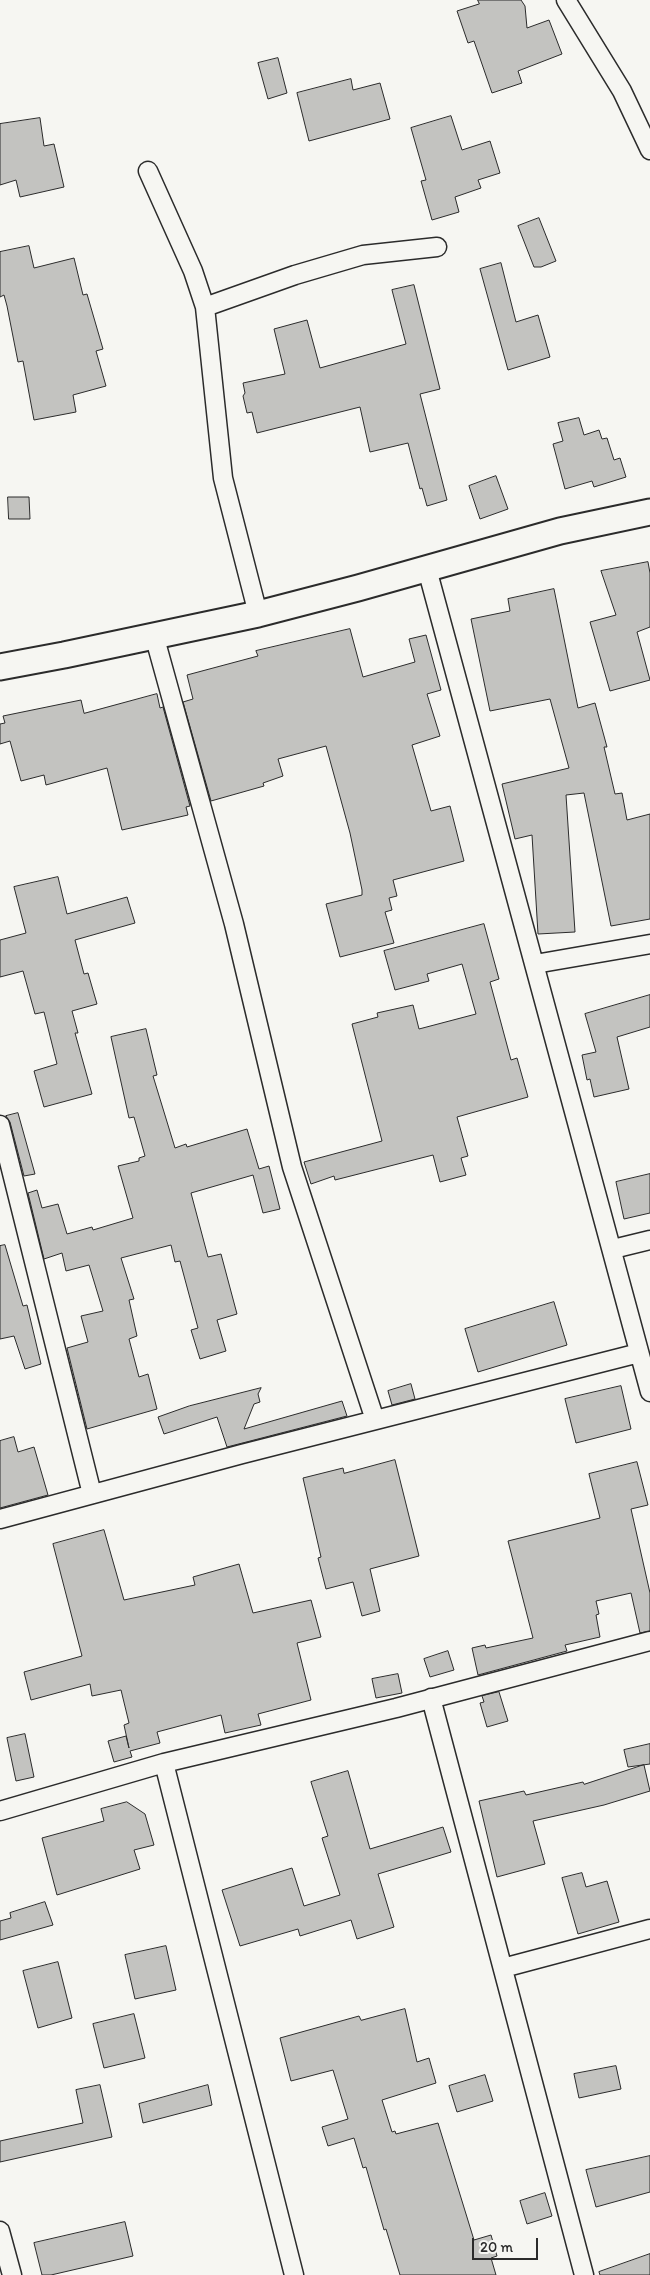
<!DOCTYPE html>
<style>
body{margin:0}
#map{position:relative;width:650px;height:2275px;overflow:hidden;background:#f6f6f2;font-family:Itim,sans-serif}
canvas{display:block}
.scale{position:absolute;left:472px;top:2238px;width:66px;height:22px;box-sizing:border-box;border:2px solid #2b2b2b;border-top:0;padding-left:6px;font-size:15px;line-height:18px;white-space:nowrap;color:#2b2b2b;-webkit-text-stroke:4px #f6f6f2;paint-order:stroke}
</style>
<div id="map">
<canvas width="650" height="2275"></canvas>
<div class="scale">20 m</div>
</div>
<script>
const g = document.querySelector('canvas').getContext('2d');
g.lineJoin = 'round';
function fillPath(path, color) { g.fillStyle = color; g.fill(path, 'evenodd'); }
function stroke(path, color, width, dash) { g.strokeStyle = color; g.lineWidth = width; g.lineCap = dash ? 'butt' : 'round'; g.setLineDash(dash || []); g.stroke(path); }
const building = new Path2D(`
 M478,0H521L525,6L527,28L549,20L562,54L518,71L522,83L492,93L474,41L468,43L457,11L479,4Z
 M278,58L287,93L268,99L258,63Z
 M351,79L353,90L380,83L390,119L309,141L297,93Z
 M451,116L462,150L490,141L500,173L478,180L481,188L455,197L459,212L432,220L421,181L426,180L411,128Z
 M40,118L44,146L54,144L64,187L20,197L16,180L0,185V124Z
 M539,218L556,261L541,267H534L518,226Z
 M29,246L34,268L74,258L83,295L87,294L103,349L96,351L106,386L73,395L76,412L34,420L23,361L18,362L7,306L4,295L0,297V252Z
 M501,263L516,322L538,315L550,357L508,370L480,269Z
 M414,285L440,389L420,394L447,500L427,506L422,488L420,489L408,443L370,452L360,407L257,433L252,412L247,413L243,396L245,393L243,383L285,374L274,329L307,320L320,368L406,344L392,290Z
 M579,418L584,435L599,430L602,439L607,438L614,460L620,458L626,477L594,487L592,481L565,489L553,444L563,441L558,423Z
 M496,476L508,509L480,519L469,486Z
 M8,497H29L30,519H9Z
 M648,562L650,573V627L637,632L650,680L610,691L590,622L616,615L601,571Z
 M554,589L578,708L595,703L607,747H604L615,794L622,793L627,820L650,814V919L611,926L584,793L566,795L575,932L538,934L532,835L515,839L502,784L569,768L550,699L490,711L471,619L510,611L508,599Z
 M350,629L363,677L415,662L409,639L426,635L441,690L427,694L440,736L412,745L431,811L450,806L464,861L393,880L397,896L389,898L392,910L385,912L394,943L340,957L326,904L362,895V890L350,833L326,746L278,759L283,776L263,783L264,786L211,801L183,702L193,699L187,675L258,656L256,651Z
 M157,694L160,708L163,707L190,806L186,807L188,815L122,830L107,768L46,785L44,775L21,781L10,741L0,744V724L5,723L3,716L81,700L84,713Z
 M58,877L67,914L127,897L135,923L75,940L84,974L88,973L97,1004L72,1011L78,1033H75L92,1094L44,1107L34,1071L57,1064L44,1012L35,1014L23,971L0,977V940L26,933L14,887Z
 M484,924L499,979L490,982L511,1060L517,1058L528,1097L457,1117L468,1156L461,1158L466,1175L440,1182L433,1155L335,1180L334,1176L311,1184L304,1162L382,1141L352,1024L378,1017L377,1013L413,1005L419,1029L476,1014L462,964L427,974L429,981L395,990L384,951Z
 M650,995V1027L617,1037L629,1089L594,1097L590,1079L587,1080L582,1055L596,1052L585,1014Z
 M146,1029L157,1075L153,1076L175,1148L186,1144L187,1147L247,1129L259,1169L269,1166L280,1209L263,1213L253,1175L191,1193L208,1257L221,1254L237,1314L217,1320L226,1351L200,1359L191,1330L198,1328L180,1261L175,1262L171,1245L121,1258L134,1299L129,1300L137,1336L129,1339L139,1377L148,1374L157,1409L87,1429L67,1348L88,1342L81,1316L103,1311L89,1265L66,1271L62,1253L44,1259L28,1193L37,1190L42,1208L58,1204L67,1234L92,1227L93,1230L133,1218L118,1166L139,1161V1158L145,1156L134,1117L129,1118L111,1037Z
 M18,1113L35,1174L24,1176L10,1122L6,1116Z
 M650,1174V1213L624,1219L616,1182Z
 M5,1245L23,1306L27,1305L41,1364L25,1369L14,1336L0,1339V1246Z
 M554,1302L567,1345L478,1372L465,1329Z
 M411,1384L415,1399L392,1405L388,1391Z
 M621,1386L631,1429L576,1443L565,1399Z
 M261,1388L258,1394L260,1402L254,1404L244,1429L342,1401L347,1416L227,1447L217,1417L164,1434L158,1417L189,1406Z
 M14,1437L18,1452L34,1447L48,1495L0,1508V1441Z
 M395,1460L419,1556L370,1569L380,1611L362,1616L353,1582L326,1589L318,1558L321,1557L303,1478L343,1468L344,1473Z
 M637,1462L648,1505L631,1509L650,1593V1631L640,1633L631,1593L596,1601L599,1614L596,1615L600,1637L565,1645L567,1651L478,1675L472,1648L485,1645L486,1648L533,1638L508,1541L600,1518L589,1474Z
 M104,1530L124,1600L195,1585L193,1577L239,1564L253,1613L311,1600L321,1637L297,1643L311,1700L258,1714L261,1725L225,1733L221,1715L157,1732L160,1743L130,1751L132,1757L114,1762L108,1741L126,1736L129,1748L124,1725L129,1723L121,1690L92,1696L90,1684L31,1700L24,1672L82,1656L53,1544Z
 M448,1651L454,1670L430,1677L424,1659Z
 M398,1674L402,1693L376,1698L372,1679Z
 M499,1692L508,1721L487,1727L480,1703L484,1702L482,1696Z
 M25,1734L34,1777L16,1781L7,1738Z
 M650,1744V1764L628,1767L624,1750Z
 M644,1765L650,1791L604,1805L533,1821L545,1864L497,1877L479,1801L524,1791L526,1795L583,1782L584,1784Z
 M348,1771L370,1849L443,1827L451,1852L378,1874L394,1927L357,1939L351,1920L300,1936L298,1929L240,1946L222,1890L292,1868L304,1906L340,1895L322,1838L328,1836L311,1782Z
 M127,1802L145,1814L154,1845L134,1850L140,1869L57,1895L42,1838L104,1821L101,1809Z
 M582,1873L586,1887L607,1881L619,1922L578,1934L562,1878Z
 M45,1902L53,1925L0,1940V1921L11,1918L10,1913Z
 M166,1946L176,1990L135,1999L125,1955Z
 M58,1962L72,2018L38,2028L23,1971Z
 M405,2009L417,2062L429,2058L436,2083L382,2100L392,2132L395,2131L396,2134L438,2123L474,2240L491,2235L497,2256L491,2258L496,2275H400L386,2229L384,2230L366,2167L363,2168L354,2138L328,2146L322,2127L348,2119L333,2070L291,2081L280,2038L359,2016L361,2020Z
 M134,2014L145,2058L104,2068L93,2024Z
 M616,2066L621,2089L579,2098L574,2074Z
 M485,2075L493,2101L457,2112L449,2086Z
 M100,2085L112,2137L0,2162V2141L83,2123L76,2090Z
 M208,2085L212,2105L143,2123L139,2104Z
 M650,2156V2192L596,2207L586,2170Z
 M545,2193L552,2216L527,2224L520,2201Z
 M125,2222L133,2256L51,2275H42L34,2243Z
 M650,2254V2275H600L599,2272Z`);
const street = new Path2D(`
 M566,0L622,91L650,150
 M148,171L193,271L205,307L223,478L258,614
 M205,307L295,275L363,255L437,247
 M427,569L650,1392
 M154,635L234,924L292,1167L375,1420
 M535,964L650,944
 M0,1125L92,1494
 M613,1249L650,1240
 M0,1519L242,1454L639,1353
 M431,1698L584,2275
 M164,1763L294,2275
 M0,1811L164,1763L396,1708L650,1641
 M503,1968L650,1929
 M0,2231L12,2275`);
const secondary = new Path2D(`
 M0,667L64,655L258,614L358,588L560,531L650,512`);
fillPath(building, '#c3c3c0');
stroke(building, '#2b2b2b', 1);
stroke(street, '#2b2b2b', 21);
stroke(secondary, '#2b2b2b', 29);
stroke(street, '#f6f6f2', 18);
stroke(secondary, '#f6f6f2', 25);
</script>
